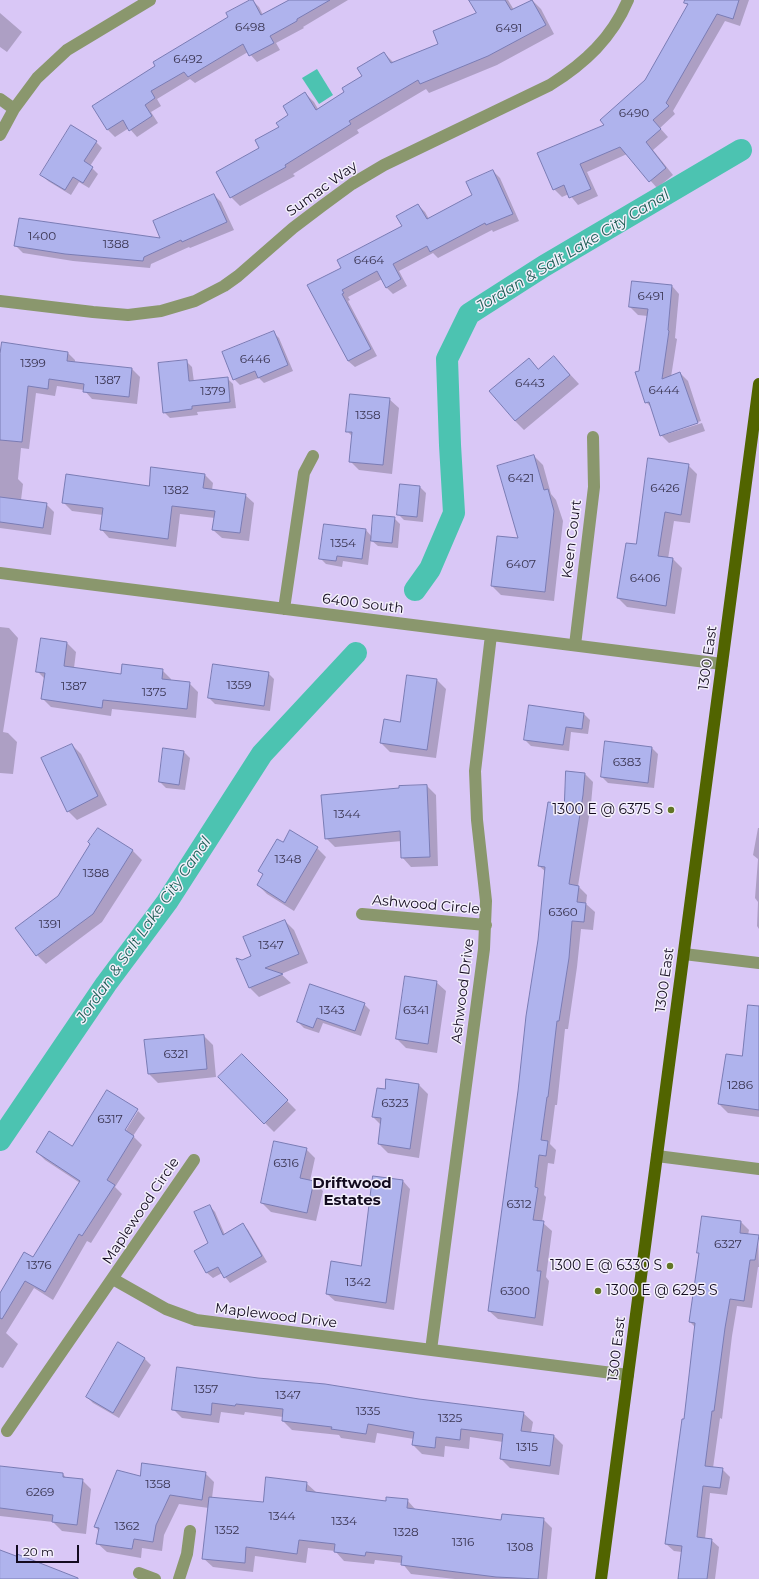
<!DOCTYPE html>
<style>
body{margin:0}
#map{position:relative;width:759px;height:1579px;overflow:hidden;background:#d9c7f6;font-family:Montserrat,sans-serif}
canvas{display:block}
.scale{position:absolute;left:16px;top:1545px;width:63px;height:18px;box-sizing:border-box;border:2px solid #130b1f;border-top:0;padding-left:5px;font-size:12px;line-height:14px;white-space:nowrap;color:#130b1f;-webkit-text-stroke:3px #f3effb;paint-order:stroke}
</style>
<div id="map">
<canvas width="759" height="1579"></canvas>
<div class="scale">20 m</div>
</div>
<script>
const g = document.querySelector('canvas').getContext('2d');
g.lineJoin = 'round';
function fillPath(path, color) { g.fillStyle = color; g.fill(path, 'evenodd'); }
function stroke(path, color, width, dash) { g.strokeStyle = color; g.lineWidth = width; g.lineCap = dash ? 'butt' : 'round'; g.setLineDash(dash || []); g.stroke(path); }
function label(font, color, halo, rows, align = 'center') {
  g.font = font + ' Montserrat,sans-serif'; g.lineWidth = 3; g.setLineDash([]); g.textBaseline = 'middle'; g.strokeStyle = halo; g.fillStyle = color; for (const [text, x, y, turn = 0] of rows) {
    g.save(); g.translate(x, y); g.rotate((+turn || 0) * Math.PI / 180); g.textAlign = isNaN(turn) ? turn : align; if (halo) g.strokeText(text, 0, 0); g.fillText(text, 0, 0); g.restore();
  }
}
const water = new Path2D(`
 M317,69L333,95L319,104L302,78Z`);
const shadow = new Path2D(`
 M252,0L259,7L263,15L291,0H348L303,27L304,28L276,43L280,50L257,62L248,52L195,83L190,79L157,99L161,106L151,112L158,123L137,137L129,128L115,137L108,130L93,106L230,18Z
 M470,0H508L514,10L532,0L541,9L554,34L497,65L429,93L426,89L357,130L359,133L293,174L295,176L240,206L231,197L261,148L280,128L305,93L314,102L318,109L345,92L364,77L384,53L394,63L439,44L477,13Z
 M686,0H749L740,26L725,21L673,111L675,114L660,128L668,137L653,150L673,175L657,188L627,154L587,172L598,196L578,205L569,194L562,197L554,189L606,125L646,80L689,6L685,3Z
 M0,13L22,32L7,52L0,47Z
 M96,142L102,148L90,166L98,174L89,188L79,182L71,195L48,181L42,175Z
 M493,171L500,178L519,221L493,232L492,230L438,258L433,253L399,271L407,286L393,294L386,287L382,279L348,297L350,300L348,301L377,356L355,367L348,361L309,286L342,268L403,226L418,205L425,212L429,219L473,195Z
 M214,195L221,202L234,230L190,248L189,247L151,264L150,268L73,261L23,253L16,246L162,239Z
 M672,286L679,294L675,338L677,339L671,377L680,373L688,381L701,421L664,433V435L702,423L705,431L669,443L661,435L652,408L646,402L640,372L648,316L638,315L630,307Z
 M273,332L279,338L293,371L264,383L259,378L240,385L234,379Z
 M68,353L75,360V363L132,369L140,377L137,404L92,399L84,390L57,386L55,396L36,393L29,449L21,448L18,479L23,484L21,500L46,504L54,512L51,535L0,528V365Z
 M554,357L579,384L524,430L515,421L529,359L539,370Z
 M186,361L192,367L194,382L227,378L233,384L236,408L197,412L198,415L170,418L164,412Z
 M389,399L399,408L392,474L359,470L350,461L353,437L347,431Z
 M534,456L543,465L551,494L556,500L563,521L554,601L501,595L492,586L519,539Z
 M688,465L697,474L690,523L674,521L668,559H673L682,568L675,614L627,607L618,598L637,545Z
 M205,475L213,483L212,490L245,495L254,503L249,541L222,538L213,530L215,518L180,514L176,547L109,538L101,529L103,515L72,511L63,502L150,487Z
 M420,487L426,493L423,522L404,520L398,514Z
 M394,518L400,524L398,548L378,546L371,540L368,565L343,561L342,567L326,564L320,558L366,530L372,537Z
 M0,627L9,628L18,638L3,732L8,733L17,742L13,774L0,773Z
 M42,640L67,643L76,652L74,668L122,675L162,670L171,679V681L189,683L198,692L196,718L112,709L111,716L51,707L42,698L45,679L37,671Z
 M268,673L274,679L270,711L215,704L209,698Z
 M437,680L446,689L436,758L390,752L381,743L401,723Z
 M584,714L590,720L588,734L571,732L569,751L531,746L525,740Z
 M72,745L81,754L107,805L77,820L68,811Z
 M652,748L658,754L654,788L608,783L602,777Z
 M184,752L190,758L185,790L166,788L160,782Z
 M585,774L593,782L591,804L578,886L587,895L586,904L595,912L593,930L581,929L577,967L568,1029H565L557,1105H555L550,1144L556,1150L554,1164L548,1163L544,1195L546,1197L542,1222L552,1231L546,1277L549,1281L543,1326L498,1319L489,1311L539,940L546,872L539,866L565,806Z
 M427,786L436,795L438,866L411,867L402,857V841L335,847L326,838Z
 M758,828H759V929L757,926L758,902L755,898L758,859L753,855Z
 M98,829L133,851L142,860L102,922L46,964L37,955L17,928L58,897L91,844Z
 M317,848L326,857L294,911L267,894L258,885L264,875L259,870Z
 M285,921L294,930L308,963L281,974L291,983L259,997L250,988L242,961L252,956Z
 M436,982L446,991L437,1053L406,1048L397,1039Z
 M364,1004L370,1010L361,1036L323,1023L319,1033L304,1028L298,1022Z
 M759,1005V1117L728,1113L719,1104L743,1057Z
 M204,1036L213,1045L216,1077L158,1083L149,1074Z
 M242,1055L296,1110L274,1132L219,1077Z
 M419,1085L428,1094L419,1158L388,1153L379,1144L381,1125L373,1117L386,1091Z
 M107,1091L138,1110H136L121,1134L123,1135L138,1111L145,1118L133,1136L142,1145L115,1187L122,1194L91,1243L87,1241L53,1300L34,1288L6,1333L18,1344L3,1368L0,1367V1295L33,1258L80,1183L45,1160L37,1152L72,1147Z
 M306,1149L315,1158L310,1181L314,1182L323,1191L316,1221L271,1212L262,1203Z
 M403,1181L410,1189L394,1310L335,1301L327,1294L362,1267Z
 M210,1206L215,1212L225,1235L243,1225L248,1230L267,1262L230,1283L222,1273L213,1278L207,1273L195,1252L210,1244Z
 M703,1217L741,1222L749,1230L748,1235L758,1236L759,1267H758L752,1308L737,1306L732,1336L722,1419L720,1418L713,1468L722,1469L730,1477L727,1495L710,1493L705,1539L711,1540L719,1547L715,1579H679L682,1552L674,1551L666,1544L685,1420L696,1328L690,1322L700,1254L698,1252Z
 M119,1344L145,1359L151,1365L119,1418L93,1403L87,1397Z
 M178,1368L523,1413L533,1422L531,1433L554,1436L563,1445L559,1475L510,1468L501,1459L503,1442L470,1437L469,1449L445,1446L444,1457L422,1454L413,1445L414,1439L377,1433L375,1443L341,1438L339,1435L292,1430L283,1421V1417L245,1412L244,1415L221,1412L219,1423L182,1418L173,1409Z
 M0,1467L63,1474L66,1478L82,1480L91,1489L86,1534L62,1531L53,1522L0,1516Z
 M205,1473L214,1482L212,1498L264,1503L306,1483L316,1492L386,1503L407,1500L416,1510L502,1521L543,1519L552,1528L547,1579H455L411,1574L402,1563L375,1560L374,1564L344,1561L335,1551L308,1548L306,1563L255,1556L253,1572L213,1567L203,1558L209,1508L179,1504L164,1535L162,1551L142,1548L141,1558L107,1552L97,1543L99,1531L95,1527L141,1478Z`);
const canal = new Path2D(`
 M415,590L430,569L454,513L450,445L447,359L469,314L544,266L741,150
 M0,1140L106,984L167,902L262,754L356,653`);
const building = new Path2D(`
 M250,0H253L261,15L289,0H330L297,19V21L270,36L274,43L249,56L243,44L188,77L184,72L151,91L155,98L145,105L152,116L129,131L123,120L107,130L92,106L155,66L153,62L228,17L226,13Z
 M469,0H505L511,10L532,0L546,25L488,56L420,84L418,80L349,121L351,124L285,165L286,167L230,198L216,172L259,148L255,140L279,127L276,123L288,115L283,106L305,92L316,110L344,92L342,88L362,76L357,68L384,52L391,63L438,44L433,31L476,13Z
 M685,0H739L733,19L717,14L666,103L669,106L653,120L661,129L646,142L666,168L649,182L620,147L580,164L591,189L569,198L564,185L553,190L537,153L604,125L600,120L645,80L688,4L684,3Z
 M71,125L97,141L84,161L93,167L83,183L73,177L65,190L40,175Z
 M493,170L513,214L486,225L485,223L430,252L427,246L393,264L401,279L386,288L377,271L342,290L344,293L342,294L371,349L348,361L307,285L341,268L337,260L402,226L396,216L418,204L427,219L472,195L466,182Z
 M214,194L227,222L182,242L181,240L144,257L143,261L65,254L14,246L19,218L160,238L153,221Z
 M632,281L672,285L668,330L669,331L662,379L680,372L698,423L660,436L649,402L645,403L635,372L639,371L648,309L629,307Z
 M274,331L288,365L258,378L255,371L233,380L222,352Z
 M2,342L68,352L67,361L132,368L129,397L83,392L84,384L49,379L48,389L28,386L22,442L0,440V354Z
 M554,356L570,375L515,421L489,391L529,358L538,369Z
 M187,360L189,381L228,377L230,402L192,406V409L163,413L158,363Z
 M350,394L390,398L383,465L349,462L352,432H346Z
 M534,455L544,490L548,489L554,511L545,592L491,586L497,536L518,538L497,466Z
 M648,458L689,464L681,515L665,512L658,556L673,558L666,606L617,598L626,543L636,544Z
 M151,467L205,474L203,488L246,494L240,533L212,530L215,511L172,506L168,539L100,530L103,508L62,503L66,474L149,486Z
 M400,484L420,486L417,517L397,515Z
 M0,497L47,503L43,528L0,522Z
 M373,515L395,517L392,543L371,541Z
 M324,524L366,529L362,559L337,556L336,561L319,559Z
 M41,638L67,642L64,666L121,674L122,664L163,669L162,679L190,682L187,709L103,700L102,708L41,699L45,673L36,672Z
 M213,664L269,672L264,706L208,698Z
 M407,675L437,679L427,750L380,743L384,719L400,722Z
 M529,705L584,713L582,729L566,727L563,745L524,740Z
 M605,741L652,747L648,783L601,777Z
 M72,744L98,796L67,812L41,758Z
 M163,748L184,751L179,785L159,782Z
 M566,771L585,773L583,795L569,884L579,886L577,902L586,903L584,922L572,921L569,958L559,1021H557L548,1097H547L541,1140L548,1141L546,1156L539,1155L535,1187L538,1188L533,1220L544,1221L537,1271H541L535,1318L488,1311L518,1091L526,1016L538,940L545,867L538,866L548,802L564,804Z
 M427,785L430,857L401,858L400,831L325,839L321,795L399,788V786Z
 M98,828L133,850L93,914L36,956L15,928L58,896L90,844L88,842Z
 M290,830L318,847L285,903L257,885L263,874L258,871L277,839L283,842Z
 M285,920L299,954L265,968L283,974L249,988L236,958L242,960L251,956L243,937Z
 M405,976L437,981L428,1044L396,1039Z
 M310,984L365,1003L355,1031L317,1018L313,1028L297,1022Z
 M748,1005L759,1006V1110L718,1104L726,1054L742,1056Z
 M204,1035L207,1069L148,1074L144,1040Z
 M242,1054L288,1100L264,1124L218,1077Z
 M386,1079L419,1084L410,1149L378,1144L381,1118L372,1117L377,1088L385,1089Z
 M107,1090L138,1109L125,1130L134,1136L107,1180L115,1185L82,1236L79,1234L45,1292L25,1281L2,1319L0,1318V1293L24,1252L33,1257L80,1181L36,1152L49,1131L72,1146Z
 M274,1141L307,1148L300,1178L314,1181L307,1213L261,1203Z
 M373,1176L403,1180L386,1303L326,1294L331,1261L361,1266Z
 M210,1205L223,1235L243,1223L262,1256L224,1278L218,1267L206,1273L194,1251L208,1243L194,1212Z
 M702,1216L741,1221L740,1233L759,1235L755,1260H750L744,1301L730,1299L725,1328L714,1411H712L705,1466L723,1468L720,1488L703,1486L697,1537L712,1539L707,1579H678L682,1546L665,1544L682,1419H684L695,1323L689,1322L699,1253H697Z
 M118,1342L145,1358L113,1413L86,1397Z
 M177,1367L258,1378L325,1384L419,1399L524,1412L521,1431L554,1435L550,1466L500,1459L503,1434L461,1429L460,1440L436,1437L435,1448L412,1445L414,1432L368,1424L366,1434L331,1429L332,1427L282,1421L283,1409L236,1404L235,1406L212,1403L211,1415L172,1410Z
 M142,1463L206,1472L202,1500L170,1495L156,1525L153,1542L134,1539L132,1549L96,1544L99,1528L94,1527L117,1470L140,1476Z
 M0,1466L63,1473V1477L83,1479L77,1525L52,1522L53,1515L0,1508Z
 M266,1477L307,1482L306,1491L386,1501V1497L408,1499L407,1508L501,1520L502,1514L544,1518L538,1579L496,1577L401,1565L402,1556L366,1552L365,1556L334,1552L335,1544L299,1540L297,1554L246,1547L245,1563L202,1559L209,1497L263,1502Z
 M0,1550L16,1556L17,1554L78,1578V1579H0Z`);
const minor = new Path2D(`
 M0,99L14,109
 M0,135L14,109L37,78L67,50L150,0
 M0,301L93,312L128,315L161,311L195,301L224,286L238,276L293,228L322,206L352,184L384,165L550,85C585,63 612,38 628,0
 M0,573L722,664
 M284,609L304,473L313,456
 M575,645L594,487L593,437
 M362,914L486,925
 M684,954L759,963
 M657,1156L759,1169
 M113,1279L166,1309L196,1320L628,1375
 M431,1350L484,949L486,901L477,820L475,771L491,635
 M7,1431L194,1160
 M139,1573L155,1579
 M179,1579L187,1554L190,1531`);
const major = new Path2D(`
 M601,1579L759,384`);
const markers = [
 [671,810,4,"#627626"],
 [670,1266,4,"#627626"],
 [598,1291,4,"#627626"]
];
const numberNames = [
 ["6498",250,27],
 ["6491",509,28],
 ["6492",188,59],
 ["6490",634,113],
 ["1400",42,236],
 ["1388",116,244],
 ["6464",369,260],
 ["6491",651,296],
 ["6446",255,359],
 ["1399",33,363],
 ["1387",108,380],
 ["6443",530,383],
 ["6444",664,390],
 ["1379",213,391],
 ["1358",368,415],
 ["6421",521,478],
 ["6426",665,488],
 ["1382",176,490],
 ["1354",343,543],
 ["6407",521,564],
 ["6406",645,578],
 ["1359",239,685],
 ["1387",74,686],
 ["1375",154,692],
 ["6383",627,762],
 ["1344",347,814],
 ["1348",288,859],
 ["1388",96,873],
 ["6360",563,912],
 ["1391",50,924],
 ["1347",271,945],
 ["1343",332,1010],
 ["6341",416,1010],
 ["6321",176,1054],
 ["1286",740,1085],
 ["6323",395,1103],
 ["6317",110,1119],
 ["6316",286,1163],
 ["6312",519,1204],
 ["6327",728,1244],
 ["1376",39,1265],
 ["1342",358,1282],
 ["6300",515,1291],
 ["1357",206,1389],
 ["1347",288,1395],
 ["1335",368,1411],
 ["1325",450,1418],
 ["1315",527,1447],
 ["1358",158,1484],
 ["6269",40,1492],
 ["1344",282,1516],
 ["1334",344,1521],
 ["1362",127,1526],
 ["1352",227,1530],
 ["1328",406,1532],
 ["1316",463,1542],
 ["1308",520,1547]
];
const streetNames = [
 ["Sumac Way",322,189,-36],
 ["Keen Court",572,539,-83],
 ["6400 South",363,604,7],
 ["1300 East",708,658,-82],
 ["Ashwood Circle",426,905,5],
 ["1300 East",665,980,-82],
 ["Ashwood Drive",463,991,-83],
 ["Maplewood Circle",141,1211,-56],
 ["Maplewood Drive",276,1316,7],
 ["1300 East",617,1349,-83]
];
const poiNames = [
 ["1300 E @ 6375 S",663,810],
 ["1300 E @ 6330 S",662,1266],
 ["1300 E @ 6295 S",606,1291,"left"]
];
const waterNames = [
 ["Jordan & Salt Lake City Canal",573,251,-31],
 ["Jordan & Salt Lake City Canal",144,930,-55]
];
const neighbourhoodNames = [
 ["Driftwood",352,1184],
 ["Estates",352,1201]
];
fillPath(water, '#4cc3b1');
fillPath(shadow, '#0003');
stroke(canal, '#4cc3b1', 22);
fillPath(building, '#afb3ed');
stroke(building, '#7a7cb4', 1);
stroke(minor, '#8a976d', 12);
stroke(major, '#516400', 12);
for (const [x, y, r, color] of markers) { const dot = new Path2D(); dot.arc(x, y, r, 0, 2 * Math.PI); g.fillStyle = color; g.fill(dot); stroke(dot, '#f3effb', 1.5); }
label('12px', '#3a3552', null, numberNames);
label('14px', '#130b1f', '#f3effb', streetNames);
label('14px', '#130b1f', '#f3effb', poiNames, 'right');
label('italic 15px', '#206057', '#f3effb', waterNames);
label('bold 15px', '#130b1f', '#f3effb', neighbourhoodNames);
</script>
